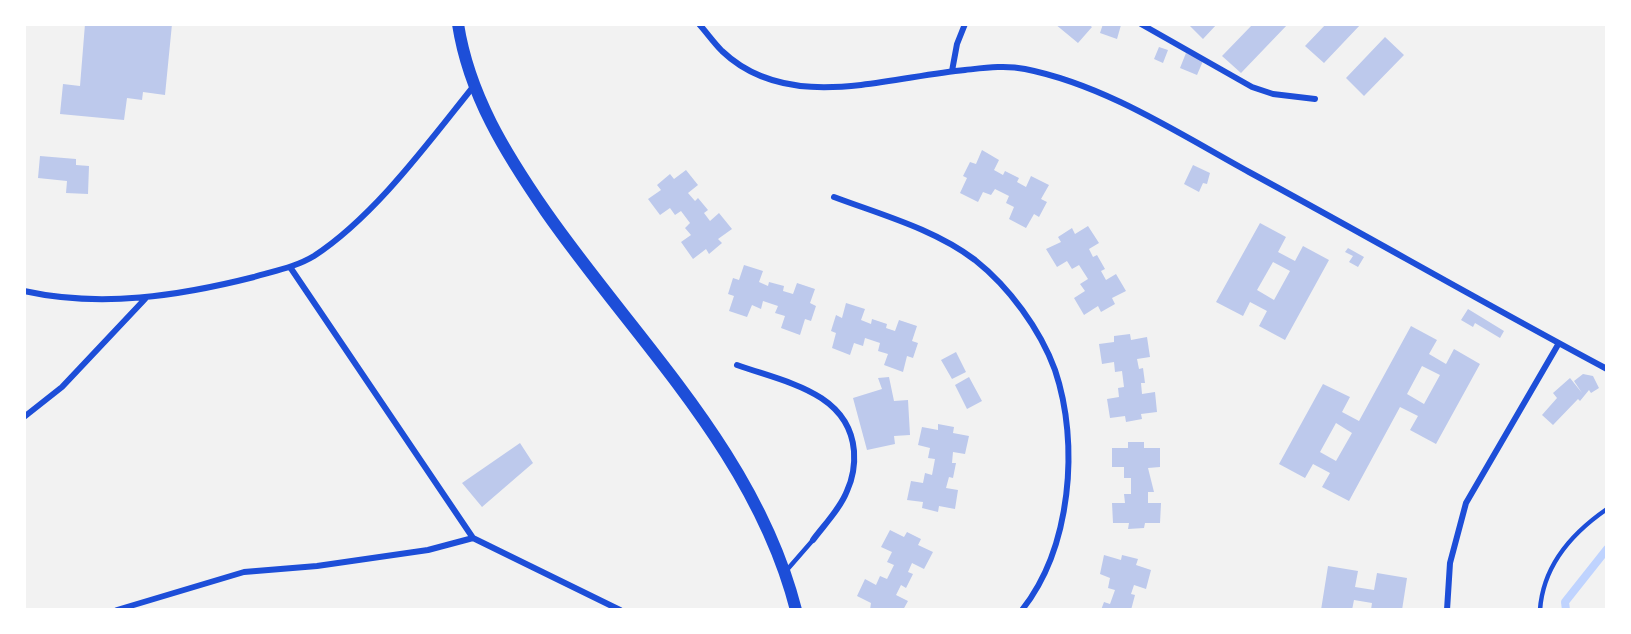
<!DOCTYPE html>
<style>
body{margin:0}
#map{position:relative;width:1631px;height:634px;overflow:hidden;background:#f2f2f2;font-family:"Roboto Condensed",sans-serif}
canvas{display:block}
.frame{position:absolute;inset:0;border:26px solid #fff;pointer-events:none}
</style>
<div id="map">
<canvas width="1631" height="634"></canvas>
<div class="frame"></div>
</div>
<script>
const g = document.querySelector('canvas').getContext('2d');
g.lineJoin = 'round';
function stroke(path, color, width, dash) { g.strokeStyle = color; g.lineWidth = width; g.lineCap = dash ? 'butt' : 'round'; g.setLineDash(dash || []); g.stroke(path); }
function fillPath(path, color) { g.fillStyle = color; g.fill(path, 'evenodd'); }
const stream = new Path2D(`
 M1566,610L1565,602L1607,549`);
const building = new Path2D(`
 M85,24H172L165,95L143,92L142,100L127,98L124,120L60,114L63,84L80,86Z
 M1055,24H1088L1092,27L1078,43Z
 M1103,24L1121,25L1117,39L1100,33Z
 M1188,24H1217L1203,39Z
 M1253,24H1288L1241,73L1222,56Z
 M1326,24H1361L1324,63L1305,46Z
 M1385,37L1404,55L1364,96L1346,78Z
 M1159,47L1168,50L1163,63L1154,59Z
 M1186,53L1203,61L1197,75L1180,68Z
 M982,150L999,160L994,170L1003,175L1005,171L1019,178L1017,182L1026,187L1031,176L1049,185L1041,199L1047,202L1039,217L1034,214L1026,228L1009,219L1014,207L1006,203L1009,196L995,189L991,195L983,192L978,202L960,193L967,178L963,176L970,162L976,164Z
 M40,156L76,159V165L89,166L88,194L66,193L67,181L38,178Z
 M1193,165L1210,173L1207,184L1203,183L1199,192L1184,184Z
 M686,170L698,185L688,193L695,201L698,198L708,210L704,213L710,221L719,213L732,229L718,239L722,243L709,254L706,249L693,259L681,242L691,235L685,228L690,223L681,211L675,215L670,208L660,215L648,199L661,190L657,185L670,174L674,179Z
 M1260,223L1286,237L1278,252L1295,261L1303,246L1329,260L1285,340L1259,326L1267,311L1250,302L1243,316L1216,302ZM1273,262L1290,271L1274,300L1257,290Z
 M1088,226L1099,243L1089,249L1093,257L1097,255L1105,269L1101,271L1106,280L1116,274L1126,291L1112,298L1115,304L1101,312L1098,306L1084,315L1074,298L1085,291L1080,284L1088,279L1079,265L1072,269L1067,261L1057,267L1046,249L1061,242L1058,237L1072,228L1075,234Z
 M1348,248L1364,257L1358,267L1349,262L1353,256L1345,252Z
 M744,265L763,271L759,282L768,286L769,282L784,286L783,291L793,294L797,283L815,289L810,303L816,306L811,321L805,319L800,335L781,328L785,316L775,313L778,306L763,301L761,309L752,305L747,317L729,311L734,296L728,294L733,278L739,280Z
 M846,303L865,309L861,320L871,324L872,319L887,324L886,328L895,331L899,320L917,326L912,341L918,343L913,358L907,356L903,372L884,365L888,354L878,351L880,343L865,338L863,346L854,343L850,355L832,348L836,333L831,331L836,315L842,318Z
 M1468,309L1504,331L1500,338L1475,323L1473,327L1461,320Z
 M1411,326L1437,340L1429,354L1446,364L1454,349L1480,364L1436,444L1410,430L1418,416L1400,407L1349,501L1322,487L1330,473L1313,464L1305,478L1279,464L1323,384L1350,397L1342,412L1359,421ZM1422,366L1440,375L1424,404L1407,394ZM1336,423L1352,433L1336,461L1320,452Z
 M1130,334L1131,340L1147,337L1150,357L1137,359L1139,369L1143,368L1145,383H1141L1142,394L1155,392L1157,412L1141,414L1142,419L1126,422L1125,416L1110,418L1107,399L1119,397L1118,388L1124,387L1122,371L1115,372L1114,362L1102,364L1099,344L1114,342V336Z
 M956,352L966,372L952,379L941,360Z
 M1583,374L1593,376L1599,388L1591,393L1589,390L1580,401L1578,399L1553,425L1542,415L1557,398L1553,393L1570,378L1582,393L1574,381Z
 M889,377L894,401L908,400L910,435L894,436L895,444L867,450L853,398L882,389L878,378Z
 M969,377L982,401L967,409L955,385Z
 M938,424L954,427L953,433L969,436L965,454L953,452L952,463H956L953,478L949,477L946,488L958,490L955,509L939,506L938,512L922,508L923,502L907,500L911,481L923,483L925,473L932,475L935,459L928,458L930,448L918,445L922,427L938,430Z
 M1128,442H1144V448H1160V467L1148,468L1154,492H1148V503H1161L1160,523H1145L1144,528L1128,529L1129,523H1113L1112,503H1125L1124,494H1131V478H1124V467H1112V448H1128Z
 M520,443L533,463L482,507L462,483Z
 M890,530L904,537L907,532L921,539L918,545L933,552L924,569L912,563L908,572L913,574L906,588L901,585L896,595L908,601L903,610H870L871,603L857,596L865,579L876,585L880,576L887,579L894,565L887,562L892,552L881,547Z
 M1104,555L1121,560L1122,555L1138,559L1136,565L1151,570L1146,589L1134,585L1131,594L1135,595L1131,610H1101L1104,602L1110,604L1115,590L1108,588L1110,578L1100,574Z
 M1328,566L1358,571L1355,587L1374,590L1377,573L1407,578L1402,610H1371L1372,603L1354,600L1352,610H1321Z`);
const service = new Path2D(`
 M786,571L813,540
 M1540,610C1543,566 1572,533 1607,509`);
const minor = new Path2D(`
 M699,24C707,33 714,43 722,51C788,114 887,77 965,70C984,68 1005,65 1025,69C1105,85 1178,133 1249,172C1369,237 1487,305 1607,369
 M1141,24L1252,87L1273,94L1315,99
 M952,71L957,44L965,24
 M834,197C882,215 934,229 975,260C1009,287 1040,329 1055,370C1080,444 1071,548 1022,610
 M290,267L473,538L620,610
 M24,291C101,308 179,296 254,277C274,271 296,267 314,256C374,217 428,143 473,87
 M737,365C784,382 849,392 854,451C855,465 853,478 847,491C840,509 824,525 813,540
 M24,417L62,387L145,299
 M117,610L244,572L317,566L428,550L473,538
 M1447,610L1450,563L1466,503L1559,343`);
const secondary = new Path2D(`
 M458,24C469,95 506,154 546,212C636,341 756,453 796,610`);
stroke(stream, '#bfd3fe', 8);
fillPath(building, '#bdc9ec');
stroke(service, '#1d4ed8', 4.5);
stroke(minor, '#1d4ed8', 6);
stroke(secondary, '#1d4ed8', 12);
</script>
